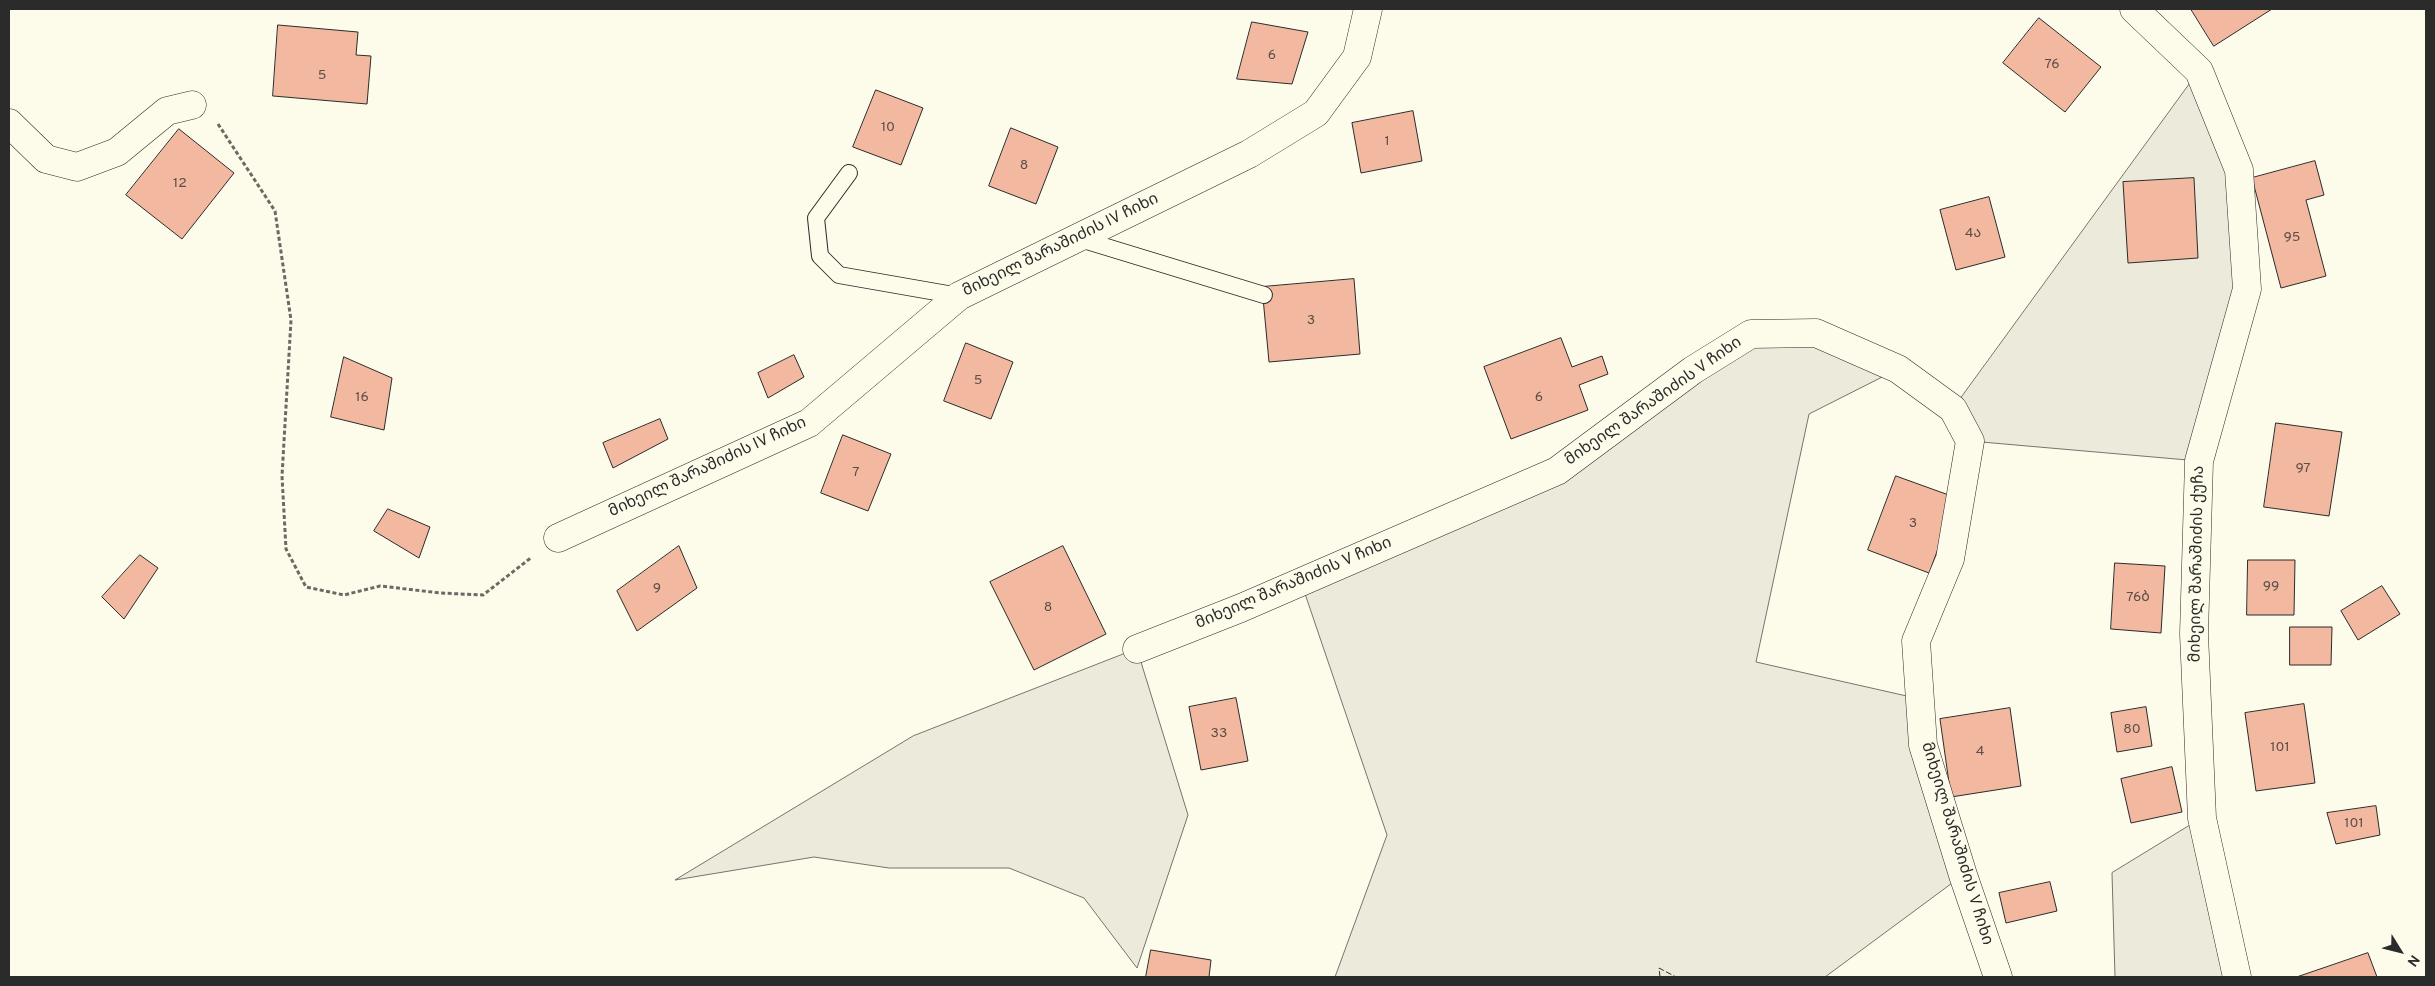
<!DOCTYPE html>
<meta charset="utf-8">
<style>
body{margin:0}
#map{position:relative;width:2435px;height:986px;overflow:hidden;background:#fdfbea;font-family:Overpass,sans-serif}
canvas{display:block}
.frame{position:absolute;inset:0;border:10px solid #2b2b2b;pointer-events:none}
.north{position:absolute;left:2375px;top:926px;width:50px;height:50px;-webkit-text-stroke:4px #fdfbea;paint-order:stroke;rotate:126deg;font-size:14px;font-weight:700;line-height:20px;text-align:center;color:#2b2b2b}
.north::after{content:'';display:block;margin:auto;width:18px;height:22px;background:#2b2b2b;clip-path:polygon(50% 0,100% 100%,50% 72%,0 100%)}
</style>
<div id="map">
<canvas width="2435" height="986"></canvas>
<div class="frame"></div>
<div class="north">N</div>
</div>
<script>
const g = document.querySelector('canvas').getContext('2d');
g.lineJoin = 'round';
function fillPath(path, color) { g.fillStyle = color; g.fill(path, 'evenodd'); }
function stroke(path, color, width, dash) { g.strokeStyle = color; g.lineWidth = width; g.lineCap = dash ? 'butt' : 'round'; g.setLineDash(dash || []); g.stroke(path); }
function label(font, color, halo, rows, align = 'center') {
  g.font = font + ' Overpass,"Noto Sans Georgian",sans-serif'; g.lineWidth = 4; g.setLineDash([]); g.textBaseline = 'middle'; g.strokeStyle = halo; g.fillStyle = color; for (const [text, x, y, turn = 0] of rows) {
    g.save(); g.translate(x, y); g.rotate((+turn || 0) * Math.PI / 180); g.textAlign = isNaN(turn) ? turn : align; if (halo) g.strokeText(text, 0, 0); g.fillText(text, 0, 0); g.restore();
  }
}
const green = new Path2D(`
 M2199,71L2239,170L2247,289L2199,461L1970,441L1953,409Z
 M1816,333L1898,369L1809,414L1756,662L1920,699L1963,875L1825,977H1335L1387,835L1301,582L1557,471L1751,334Z
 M1137,649L1188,815L1137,968L1084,898L1009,868H889L814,857L675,880L913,736Z
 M2202,818L2237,977H2115L2112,873Z`);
const building = new Path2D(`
 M2191,9H2272L2214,46Z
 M2039,18L2101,67L2065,112L2003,63Z
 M1252,22L1308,32L1292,84L1237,79Z
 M278,25L358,32L356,55L371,56L367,104L273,96Z
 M876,90L923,108L901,165L853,147Z
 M1413,111L1422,161L1361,173L1352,123Z
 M1011,128L1058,147L1036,204L989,186Z
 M179,129L234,173L182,239L126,195Z
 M2315,161L2324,195L2306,200L2326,276L2281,288L2252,178Z
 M2194,178L2198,258L2128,263L2123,182Z
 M1989,197L2005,257L1956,270L1940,210Z
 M1354,279L1360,354L1269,362L1262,287Z
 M1561,338L1572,367L1602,356L1608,374L1579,385L1588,410L1511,439L1484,367Z
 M966,343L1013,362L991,419L944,401Z
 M794,355L804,377L768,398L758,373Z
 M344,357L392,378L384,430L331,417Z
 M660,419L668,439L613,468L603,443Z
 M2276,423L2342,432L2329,516L2264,507Z
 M843,435L891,454L868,511L821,493Z
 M1896,476L1957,498L1929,573L1868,550Z
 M388,509L430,527L419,558L374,531Z
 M679,546L697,588L637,631L617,591Z
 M1063,546L1106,634L1034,670L990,582Z
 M140,555L158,568L124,619L102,597Z
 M2248,560H2295L2294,615H2247Z
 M2115,563L2165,566L2161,633L2111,629Z
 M2382,586L2400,614L2358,640L2341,611Z
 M2290,627H2332L2331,665H2290Z
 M1236,698L1248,761L1201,770L1189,707Z
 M2304,704L2315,783L2256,791L2245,713Z
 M2146,707L2152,746L2117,752L2111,713Z
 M2010,708L2021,786L1951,797L1940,719Z
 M2172,767L2182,812L2131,823L2121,779Z
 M2376,806L2380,835L2336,844L2327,813Z
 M2050,882L2057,911L2006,923L1999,893Z
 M1151,950L1211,960L1209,977H1146Z
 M2368,953L2377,977H2297Z`);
const path = new Path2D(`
 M218,124L275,211L291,320L282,476L286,549L306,587L344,595L380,586L440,593L483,595L532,557`);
const service = new Path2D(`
 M849,173L816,218L820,256L839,275L959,296
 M1077,238L1264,295`);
const minor = new Path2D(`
 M2134,9L2199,71L2239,170L2247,289L2199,461L2194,634L2202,818L2237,977
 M9,123L46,159L77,167L117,152L167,111L192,105
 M558,538L809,423L959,296L1249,154L1316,113L1357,57L1368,9
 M1137,649L1241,608L1557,471L1693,370L1751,334L1816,333L1898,369L1953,409L1970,441L1950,559L1916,641L1923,745L1963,875L1998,977`);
const fence = new Path2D(`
 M1660,977L1659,968L1676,977`);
const numberNames = [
 ["6",1272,56],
 ["76",2052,65],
 ["5",322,76],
 ["10",888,128],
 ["1",1387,142],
 ["8",1024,166],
 ["12",180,184],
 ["4ა",1973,234],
 ["95",2292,238],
 ["3",1311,321],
 ["5",978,381],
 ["16",362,398],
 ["6",1539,398],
 ["97",2303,469],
 ["7",856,473],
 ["3",1913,524],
 ["99",2271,587],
 ["9",657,589],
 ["76ბ",2138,598],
 ["8",1048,608],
 ["80",2132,730],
 ["33",1219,734],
 ["101",2280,748],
 ["4",1980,752],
 ["101",2354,824]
];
const streetNames = [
 ["მიხეილ შარაშიძის IV ჩიხი",1061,246,-26],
 ["მიხეილ შარაშიძის V ჩიხი",1654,402,-35],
 ["მიხეილ შარაშიძის IV ჩიხი",708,468,-25],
 ["მიხეილ შარაშიძის ქუჩა",2198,564,-89],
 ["მიხეილ შარაშიძის V ჩიხი",1294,584,-23],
 ["მიხეილ შარაშიძის V ჩიხი",1956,844,73]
];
fillPath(green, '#ecebdb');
stroke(green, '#74746e', 1);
fillPath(building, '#f2b8a0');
stroke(building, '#2b2b2b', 1);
stroke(service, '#2b2b2b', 18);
stroke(minor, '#2b2b2b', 29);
stroke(path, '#6a6964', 3, [4, 2.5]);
stroke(service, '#fdfbea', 16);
stroke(minor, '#fdfbea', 28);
stroke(fence, '#2b2b2b', 1, [6, 2.5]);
label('14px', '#5d4e48', null, numberNames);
label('16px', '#2b2b2b', '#fdfbea', streetNames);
</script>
